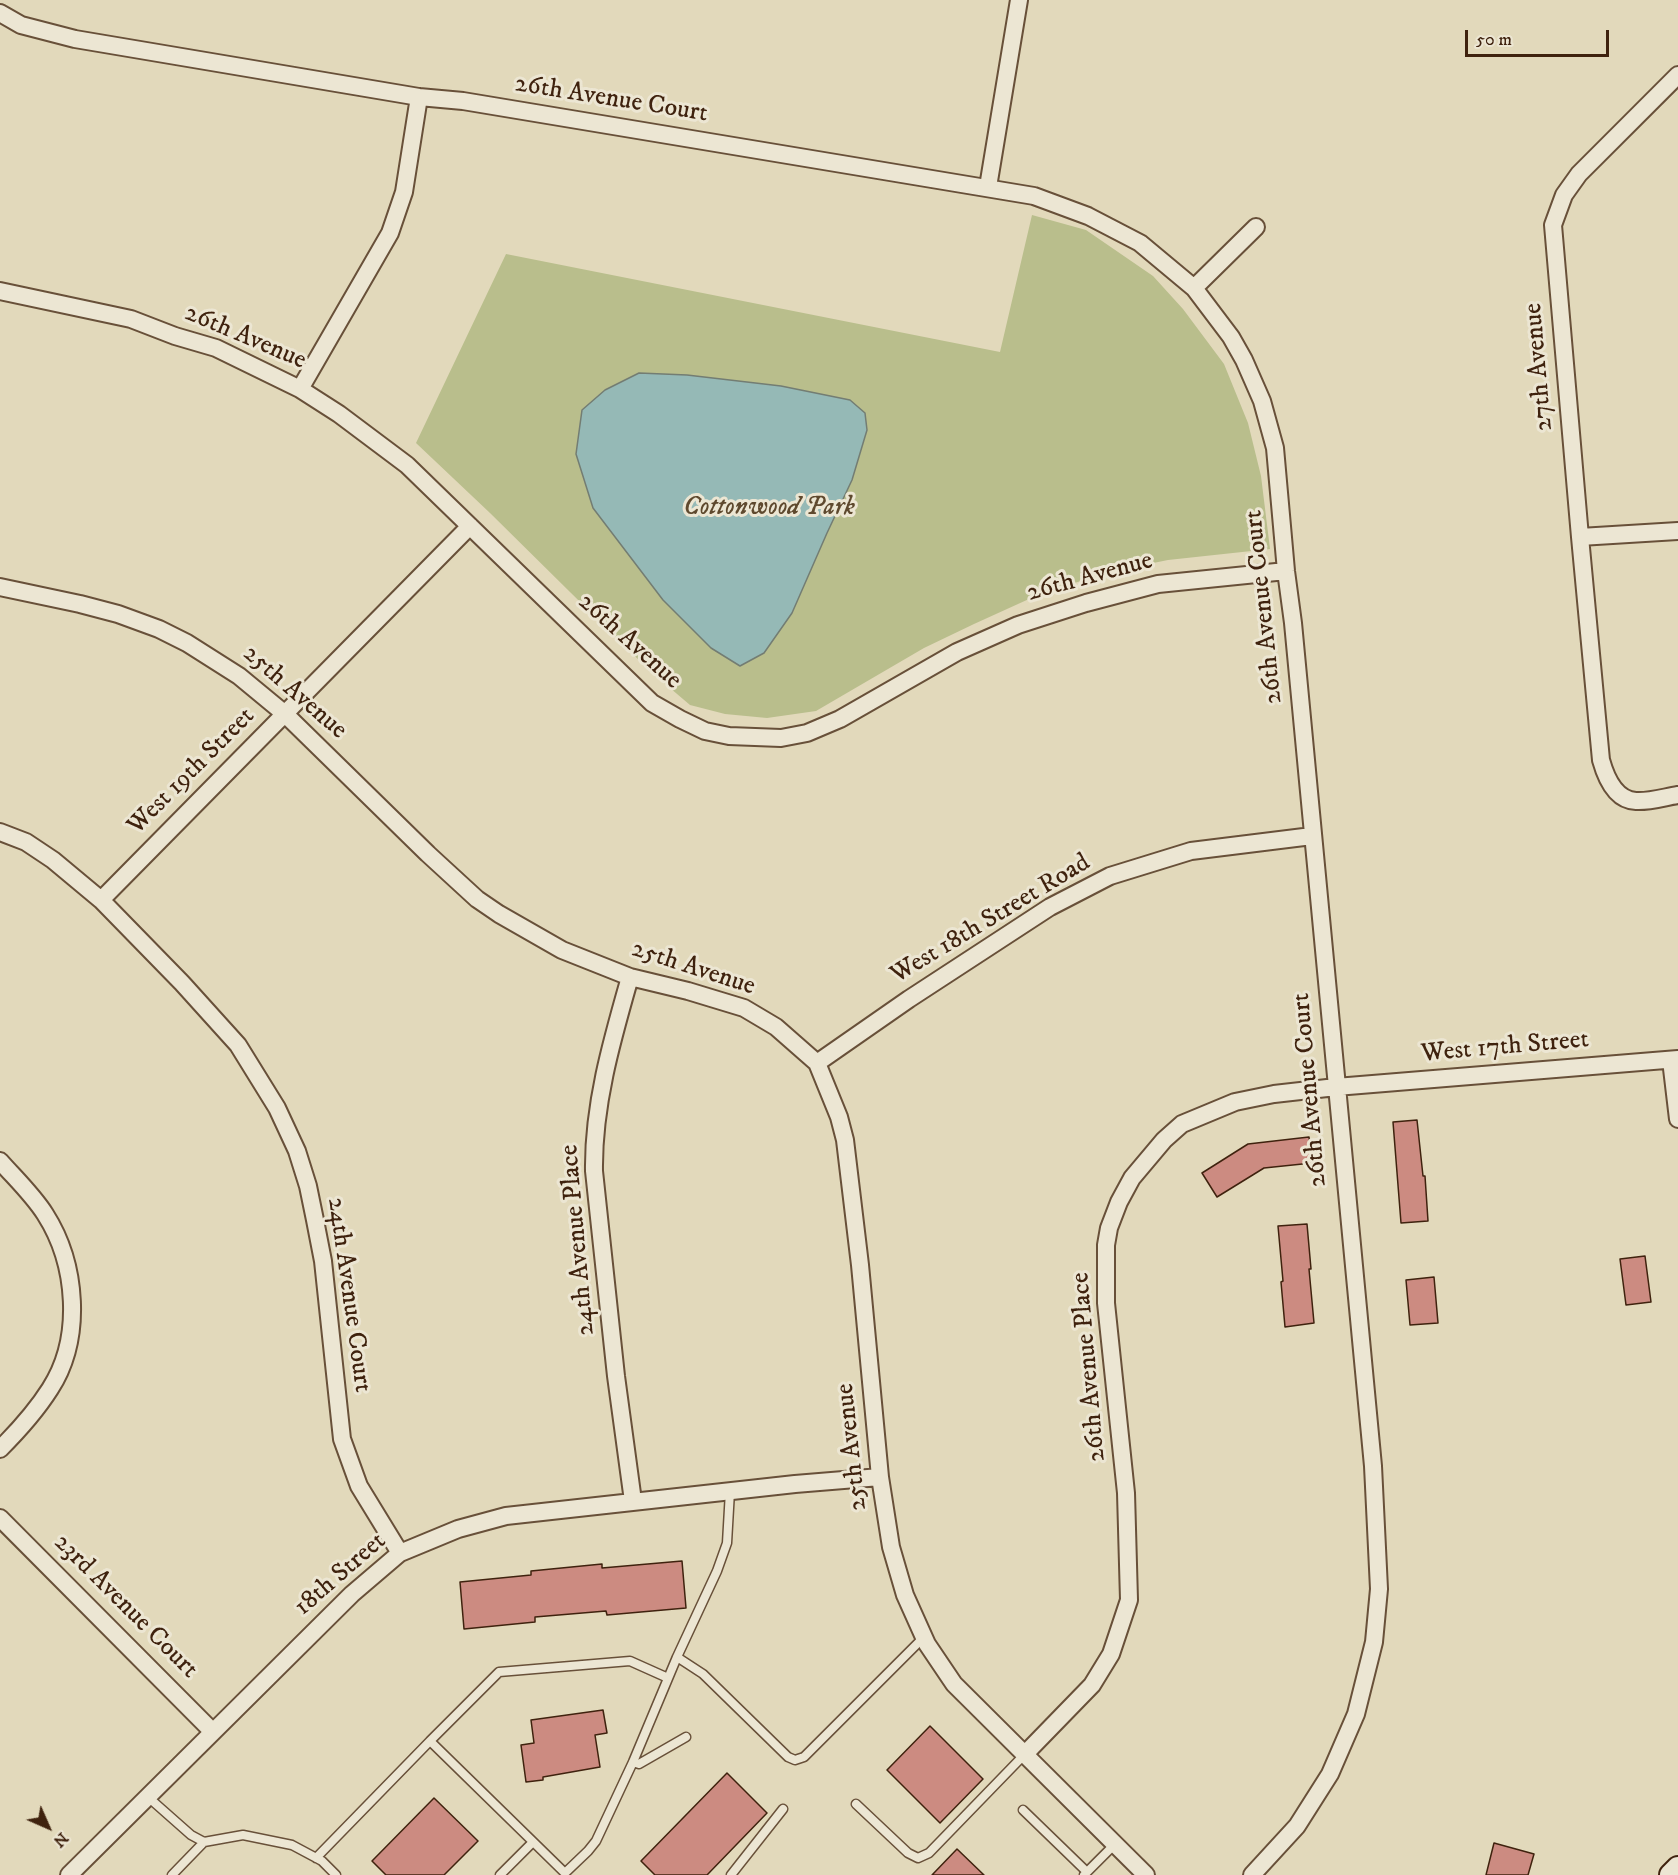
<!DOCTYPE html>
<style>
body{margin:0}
#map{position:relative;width:1678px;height:1875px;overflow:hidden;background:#e2d9bb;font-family:"IM FELL DW Pica",serif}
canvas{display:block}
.north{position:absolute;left:18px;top:1797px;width:60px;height:60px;-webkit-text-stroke:4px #ece6d3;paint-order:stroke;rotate:135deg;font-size:16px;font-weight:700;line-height:24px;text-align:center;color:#3f220e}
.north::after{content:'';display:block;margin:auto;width:21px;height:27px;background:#3f220e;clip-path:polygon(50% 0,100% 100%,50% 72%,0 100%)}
.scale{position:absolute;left:1465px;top:30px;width:144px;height:27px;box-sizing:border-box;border:3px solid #3f220e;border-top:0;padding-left:8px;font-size:18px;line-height:21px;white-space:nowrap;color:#3f220e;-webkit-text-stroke:4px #ece6d3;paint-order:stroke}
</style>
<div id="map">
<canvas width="1678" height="1875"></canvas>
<div class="north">N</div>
<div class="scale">50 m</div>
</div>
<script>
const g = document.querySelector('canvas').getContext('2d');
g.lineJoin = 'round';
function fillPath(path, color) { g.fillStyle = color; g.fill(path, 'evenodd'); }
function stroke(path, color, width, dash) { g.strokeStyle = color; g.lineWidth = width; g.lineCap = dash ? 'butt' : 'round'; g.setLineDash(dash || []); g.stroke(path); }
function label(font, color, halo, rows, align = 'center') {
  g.font = font + ' "IM FELL DW Pica",serif'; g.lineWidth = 6; g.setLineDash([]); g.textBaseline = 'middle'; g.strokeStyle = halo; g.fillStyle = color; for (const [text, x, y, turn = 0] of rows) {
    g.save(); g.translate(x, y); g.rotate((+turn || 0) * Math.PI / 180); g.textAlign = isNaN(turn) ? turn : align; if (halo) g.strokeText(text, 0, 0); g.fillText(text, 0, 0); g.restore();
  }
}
const green = new Path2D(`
 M1032,215L1086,230L1153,276L1183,309L1224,364L1248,423L1261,476L1270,549L1168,560L1109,572L1040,594L974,624L924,648L816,711L767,718L725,714L690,705L650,671L490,513L416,443L506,254L1000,352Z`);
const water = new Path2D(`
 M639,373L687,375L781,386L850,400L865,413L867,430L852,480L827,533L792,613L764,653L740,666L711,648L663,600L593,508L576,454L582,410L605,390Z`);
const building = new Path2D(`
 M1417,1120L1423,1176H1425L1428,1221L1401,1223L1393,1122Z
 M1309,1137L1312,1163L1264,1168L1217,1197L1202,1173L1248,1144Z
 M1307,1224L1311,1269H1309L1314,1323L1285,1327L1281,1282L1283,1281L1278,1226Z
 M1645,1256L1651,1302L1626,1305L1620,1259Z
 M1434,1277L1438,1323L1410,1325L1406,1280Z
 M682,1561L686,1608L607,1615L606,1611L535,1617V1622L464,1629L460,1582L531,1575V1571L602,1564V1568Z
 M603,1710L607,1733L595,1735L600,1767L543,1777V1780L526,1782L521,1745L534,1743L531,1720Z
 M930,1726L983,1779L940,1823L887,1770Z
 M727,1773L767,1813L707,1875H655L641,1861Z
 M434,1798L478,1841L444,1875H386L372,1861Z
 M1494,1843L1534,1854L1528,1875H1486Z
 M957,1849L984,1875H932Z`);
const service = new Path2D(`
 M677,1657L703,1674L788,1757L795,1760L804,1757L924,1637
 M430,1741L499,1672L630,1661L668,1678
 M633,1762L639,1764L686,1737
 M148,1797L191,1835L204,1842L243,1835L292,1845L322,1861L336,1875
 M856,1804L908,1853L918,1858L929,1853L1024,1755
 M1023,1810L1087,1872
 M316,1858L430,1741L565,1873L588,1851L596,1841L633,1762L677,1657L717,1571L727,1543L730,1491
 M172,1875L204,1842
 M500,1875L533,1842
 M731,1875L783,1809
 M1084,1875L1115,1844`);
const minor = new Path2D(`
 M0,13L21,25L75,39L419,97L463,101L1034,196L1088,216L1140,243L1194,288L1231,337L1244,360L1262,401L1275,448L1286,571L1293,623L1373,1466L1379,1589L1374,1642L1356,1714L1330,1774L1297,1826L1252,1875
 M1678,75L1579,174L1564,195L1553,225L1580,537L1601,760C1606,778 1615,800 1636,801C1649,802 1665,797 1678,795
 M988,187L1019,0
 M1194,288L1256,227
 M0,291L131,319L175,336L216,348L300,389L339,414L407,465L652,703L680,719L705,731L729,736L781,738L807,733L840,719L957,652L1018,625L1086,603L1158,584L1286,571
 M300,389L390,233L404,192L419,97
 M1580,537L1678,531
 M0,587L80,604L118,614L159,629L187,643L239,676L285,714L428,854L477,899L499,914L562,950L630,977L688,991L744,1008L776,1027L817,1063L839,1117L845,1140L860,1265L880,1477L891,1547L905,1595L927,1644L954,1684L1146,1875
 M0,832L26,842L53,860L101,900L182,983L238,1045L277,1108L297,1151L308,1186L315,1220L323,1261L342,1439L359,1486L400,1553
 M101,900L470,526
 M630,977C612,1040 593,1105 594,1171L616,1376L633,1501
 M1671,1060L1678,1119
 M817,1063L909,999L1050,907L1110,876L1191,851L1312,836
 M0,1161C15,1178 33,1195 45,1214C77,1264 83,1338 50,1389C36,1411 19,1430 0,1449
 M0,1518L213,1732
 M1024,1755L1092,1685L1111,1654L1129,1600L1126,1493L1106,1303V1245L1109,1228L1119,1202L1132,1178L1164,1140L1182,1124L1235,1102L1274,1094L1336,1087L1678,1059
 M69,1875L352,1594L400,1553L458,1529L506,1516L795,1484L880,1477`);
const secondary = new Path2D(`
 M1671,1875L1678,1868`);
const streetNames = [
 ["26th Avenue Court",611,100,9],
 ["26th Avenue",245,338,23],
 ["27th Avenue",1540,367,-95],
 ["26th Avenue",1090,578,-15],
 ["26th Avenue Court",1265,607,-96],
 ["26th Avenue",629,642,42],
 ["25th Avenue",294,693,41],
 ["West 19th Street",192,772,-45],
 ["West 18th Street Road",991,920,-31],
 ["25th Avenue",693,969,18],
 ["West 17th Street",1505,1048,-5],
 ["26th Avenue Court",1311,1090,-95],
 ["24th Avenue Place",579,1240,-95],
 ["24th Avenue Court",348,1295,82],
 ["26th Avenue Place",1090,1367,-95],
 ["25th Avenue",853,1447,-96],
 ["18th Street",341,1575,-41],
 ["23rd Avenue Court",125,1607,45]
];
const parkNames = [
 ["Cottonwood Park",769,509]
];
fillPath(green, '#b9be8c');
fillPath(water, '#95b9b6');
stroke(water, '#737d73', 1.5);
fillPath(building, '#cc8b81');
stroke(building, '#3f220e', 1.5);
stroke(service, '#685039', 11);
stroke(minor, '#685039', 20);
stroke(secondary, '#3f220e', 26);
stroke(service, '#ece6d3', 8);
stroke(minor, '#ece6d3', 16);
stroke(secondary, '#ece6d3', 22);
label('26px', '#3f220e', '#ece6d3', streetNames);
label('italic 26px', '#5e492e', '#ece6d3', parkNames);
</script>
